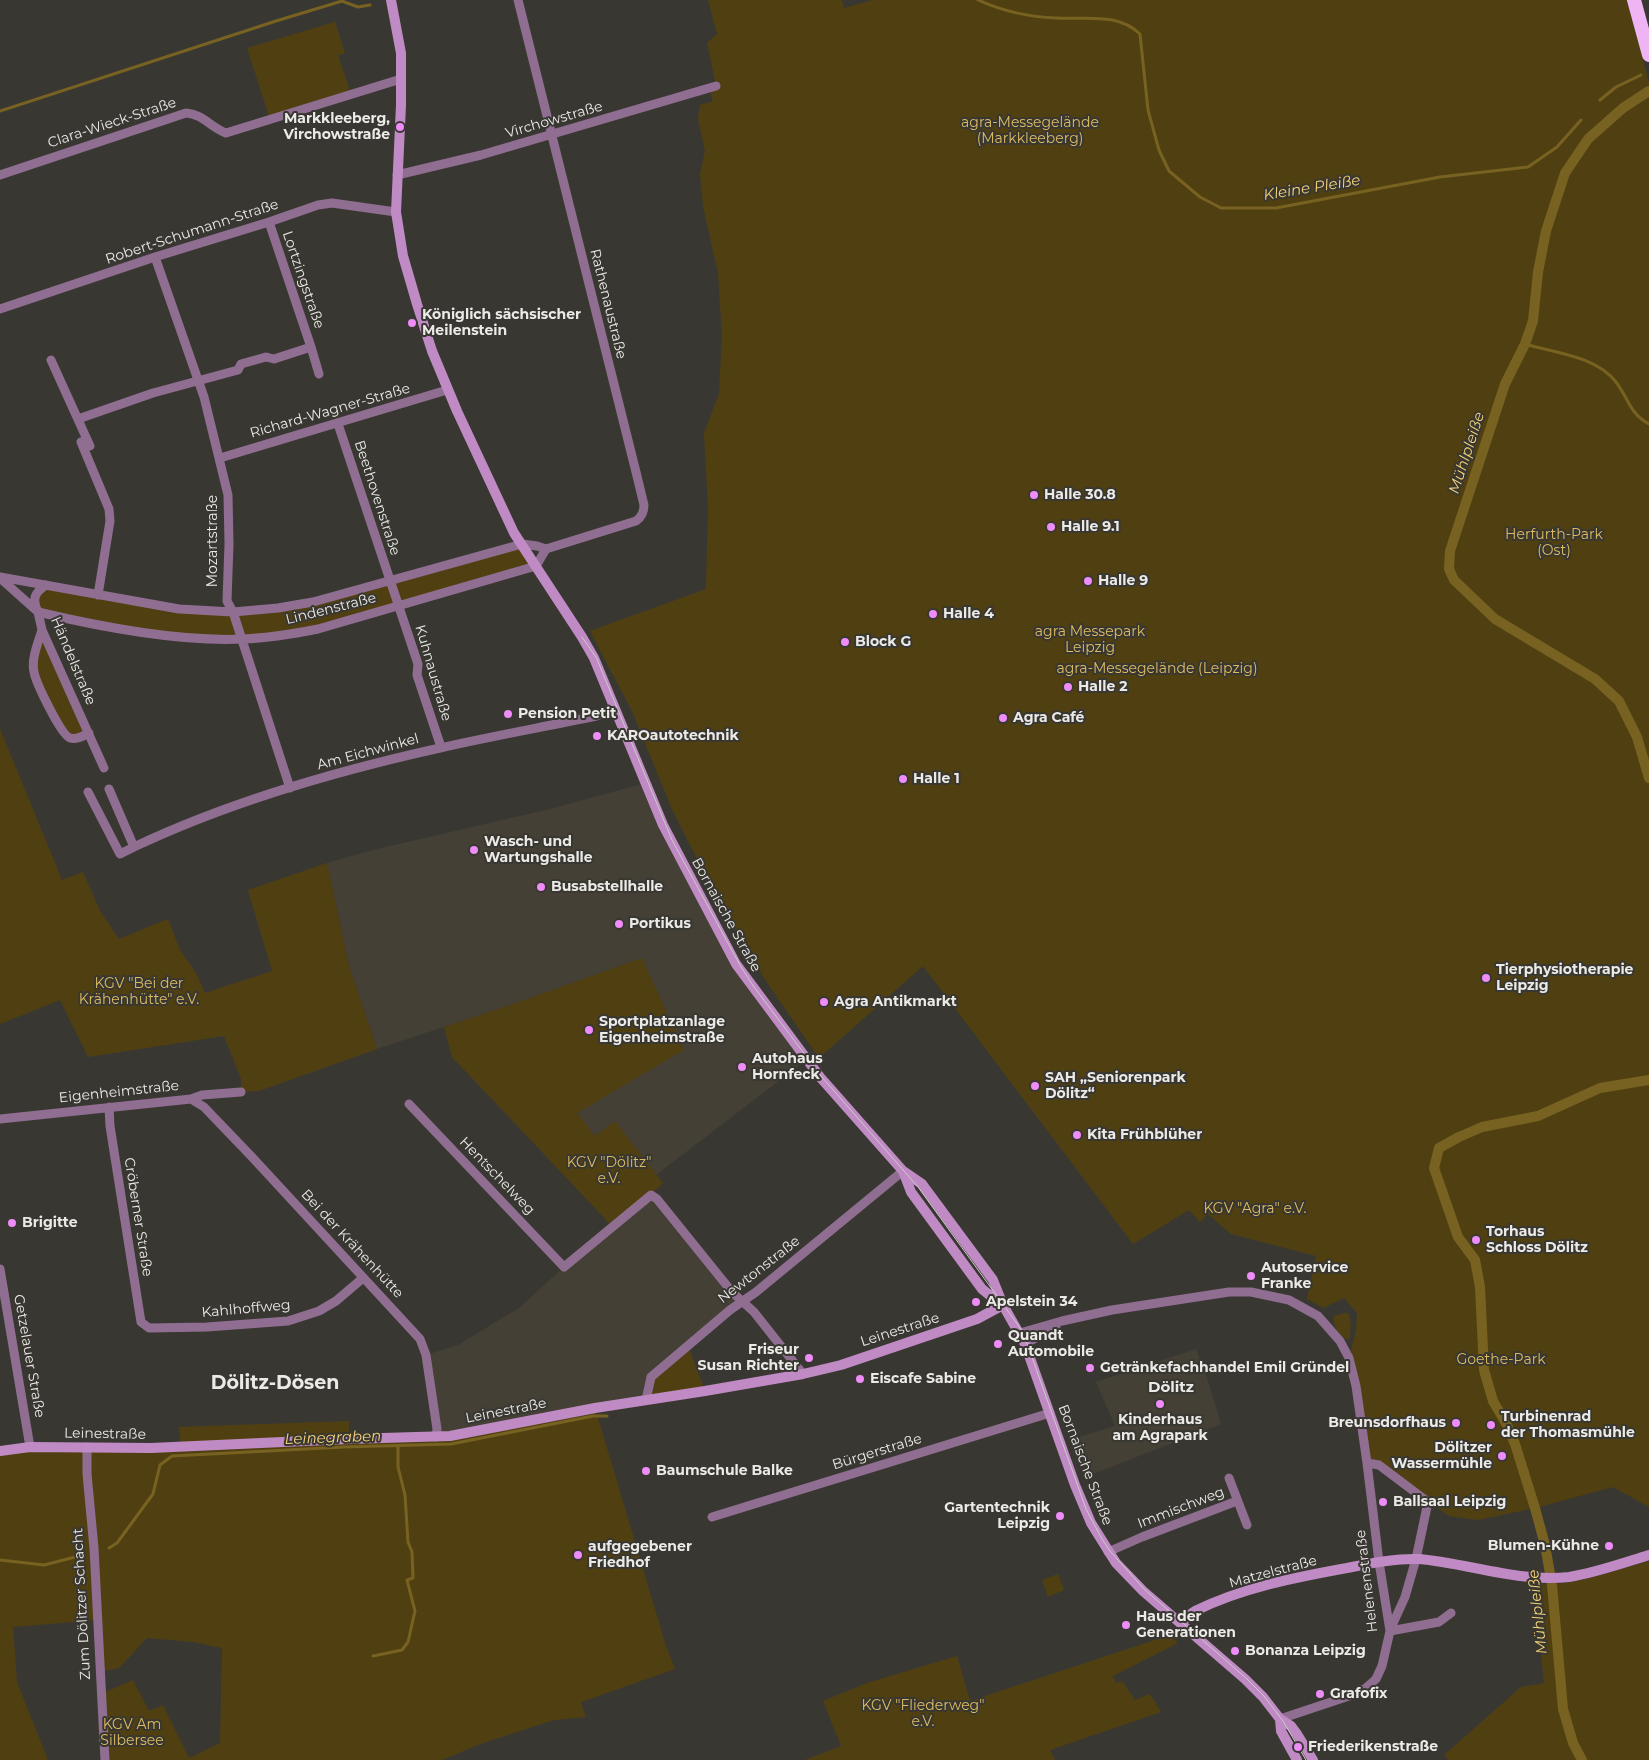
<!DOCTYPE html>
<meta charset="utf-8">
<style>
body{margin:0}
canvas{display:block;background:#393732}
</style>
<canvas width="1649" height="1760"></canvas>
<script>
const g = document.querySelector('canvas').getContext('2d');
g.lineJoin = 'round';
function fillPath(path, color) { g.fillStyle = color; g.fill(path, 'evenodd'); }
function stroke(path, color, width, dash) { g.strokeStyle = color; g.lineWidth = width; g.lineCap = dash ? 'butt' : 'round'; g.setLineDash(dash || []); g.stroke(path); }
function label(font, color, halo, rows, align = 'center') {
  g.font = font + ' Montserrat,sans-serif'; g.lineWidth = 4; g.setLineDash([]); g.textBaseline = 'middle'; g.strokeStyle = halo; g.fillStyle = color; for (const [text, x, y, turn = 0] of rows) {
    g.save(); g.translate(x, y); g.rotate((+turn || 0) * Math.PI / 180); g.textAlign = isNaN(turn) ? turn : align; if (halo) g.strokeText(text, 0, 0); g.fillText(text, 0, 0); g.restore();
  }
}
const built = new Path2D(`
 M645,783L736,964L806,1060L656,1175L615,1122L595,1136L576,1112L683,1050L642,958L516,1003L377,1049L349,966L327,863L369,851L554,808Z
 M651,1195L743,1301L651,1377L646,1400L436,1437L426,1355L458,1345L519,1308L564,1267Z
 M1196,1349L1209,1384L1221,1424L1088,1476L1076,1438L1115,1426L1096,1382Z`);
const green = new Path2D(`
 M708,0H842L844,8L873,0H1627L1649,82V1507L1613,1487L1535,1508L1478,1520L1449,1516L1394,1478L1367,1463L1349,1358L1356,1330L1357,1313L1344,1298L1323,1308L1307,1299L1316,1256L1231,1234L1208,1214L1200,1222L1189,1210L1133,1244L923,966L819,1058L770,987L747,951L692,849L671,807L632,711L590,631L706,589L708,506L704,433L719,394L722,336L718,273L703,206L700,174L705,151L698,119L700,105L713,101L709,88L716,85L707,43L717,34Z
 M335,22L345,53L338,55L351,94L270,119L247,48Z
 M522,544L536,566L285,635L191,638L38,612V590L46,585L179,609L278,608Z
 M42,630L89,733L74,739L52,714L34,661Z
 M0,729L62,880L83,872L100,911L119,939L168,919L180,950L196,973L205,993L272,971L248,890L327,863L349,966L377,1049L259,1091L241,1092V1079L224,1036L88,1057L60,1000L0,1024Z
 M642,958L684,1050L577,1113L595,1136L615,1121L663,1183L651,1195L612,1226L452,1057L444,1027L516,1003Z
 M1345,1313H1348C1352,1321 1351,1331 1349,1340C1340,1337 1332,1326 1334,1316Z
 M688,1346L705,1391L646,1400L651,1377Z
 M595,1408L666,1646L675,1669L581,1702L586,1717L554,1720L480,1744L442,1760H105L101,1694L133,1680L149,1711L163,1705L189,1758L220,1743L222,1648L193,1642L147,1638L119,1668L100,1672L97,1620L13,1627L17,1682L48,1760H0V1451L181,1447L179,1427L349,1421V1438L436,1437Z
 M1649,1561V1760H1449L1444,1755L1521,1687L1544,1683L1534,1584C1573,1587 1612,1571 1649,1561Z
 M1058,1574L1064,1590L1048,1597L1042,1580Z
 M1170,1635L1178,1643L1113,1676L1116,1683L1122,1681L1135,1700L1150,1694L1161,1712L1050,1750L1055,1760H805L841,1746L823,1701L867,1683L957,1656L970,1701Z`);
const stream = new Path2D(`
 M978,0C1002,11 1030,17 1056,18C1086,20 1117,12 1140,34L1148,110L1159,150L1169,171L1200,197L1221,208H1276L1440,177L1528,167L1557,147L1581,120
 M1600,100L1616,87L1641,75
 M0,111L276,21L342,1L358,7L370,5
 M1525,344C1555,353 1596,356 1616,382C1629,399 1629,413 1649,424
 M109,1548L117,1543L153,1494L160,1465L172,1456L344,1447L451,1444L593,1416H607
 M0,1560L44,1565L79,1556
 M373,1656L402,1650L408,1642L415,1611L407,1580L413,1578L412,1552L408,1542L405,1495L398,1467V1446`);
const canal = new Path2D(`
 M1649,91L1623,108L1588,139L1565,173L1546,231L1538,272L1533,321L1525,344L1505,384L1450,551L1449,569L1454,580L1495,619L1595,679L1619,701L1637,737L1649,778
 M1582,1760L1573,1743L1563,1709L1552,1585L1545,1545L1535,1508L1515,1444L1507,1425L1493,1401L1484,1370L1480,1287L1475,1260L1458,1237L1434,1168L1439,1148L1459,1137L1482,1127L1538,1116L1600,1088L1649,1080`);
const minor = new Path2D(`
 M0,175L186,113C203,114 210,127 226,133L401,79
 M397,175L481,155L716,86
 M155,257L204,397L228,495L229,544L227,601L233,612L290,788
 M0,309L155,257L269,222L318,205L332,203L396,212
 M311,347L319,374
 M51,360L90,446
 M78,419L153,393L238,370L241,364L266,357L274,359L311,347L269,222
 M338,424L418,664L417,675L441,747
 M81,442L109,509L110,521L98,595
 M220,458L447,390
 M0,577L179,609L233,612L278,608L313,602L522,544L537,546L546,549
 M0,578L38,612L42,630L104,768
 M46,585C34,593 32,599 38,612C101,627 179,642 243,639C268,638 293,634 318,629L536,566L546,549L636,521C642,517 644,512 644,505L636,472L518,0
 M42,630C38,643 31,659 34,672C36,683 61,735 70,738C77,740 83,736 89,733
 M109,789L134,847C231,801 336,771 440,748C492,736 544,727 596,716L615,708
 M88,792L120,854L134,847
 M191,1099L204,1107L252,1157L420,1339L426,1355L437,1429L436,1437
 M409,1104L564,1267L651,1195L657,1199L732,1292L754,1312L803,1374
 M109,1107L110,1126L141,1322L149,1328L207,1327L288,1321L319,1311L336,1301L363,1278
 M0,1119L191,1099L202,1095L241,1092
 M0,1269L30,1447
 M1020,1333L1062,1321L1112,1310L1229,1292H1251L1289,1300L1318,1316L1340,1341L1349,1358L1356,1386L1367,1463L1379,1562L1390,1631L1382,1666L1376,1679L1366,1688L1349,1696L1280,1719
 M1025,1344L1056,1326
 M646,1400L651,1377L730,1310L756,1292L903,1171
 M87,1447V1474L94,1548L105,1760
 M1367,1463L1379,1465L1428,1502L1416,1559L1405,1597L1390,1630
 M1229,1478L1247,1525
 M712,1517L1050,1413
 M1108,1552L1142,1537L1237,1501
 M1390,1631L1439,1622L1451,1613`);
const secondary = new Path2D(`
 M391,0L401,53V105L396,212L403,256L417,304L432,351L457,411L514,533L582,637L594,658L663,825L736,964L820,1077L903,1171L922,1184L993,1280L1003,1305L1025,1344L1075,1485L1091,1523L1116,1563L1143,1591L1245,1679L1263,1697L1280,1719L1291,1726L1297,1734L1313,1760
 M903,1171L911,1192L982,1289L1002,1305
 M0,1451L30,1447L151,1448L349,1439L450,1436L595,1408L705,1391L803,1374L841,1365L977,1319L1003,1305
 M1181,1623C1185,1619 1190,1614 1195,1611C1241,1588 1297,1577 1347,1568C1370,1563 1395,1558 1419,1559C1467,1563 1521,1583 1569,1577C1595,1573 1623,1563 1649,1555
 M1280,1719L1281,1731L1297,1760`);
const trunk = new Path2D(`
 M1634,0L1649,55`);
const tram = new Path2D(`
 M582,637L596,657L672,840L741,967L754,987L821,1076L918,1187L1023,1332L1086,1509L1102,1539L1110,1551L1144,1589L1246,1678L1264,1696L1283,1721L1306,1760`);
const markers = [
 [400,127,5,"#ee8cf8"],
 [412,323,5,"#ee8cf8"],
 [1034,495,5,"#ee8cf8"],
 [1051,527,5,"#ee8cf8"],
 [1088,581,5,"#ee8cf8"],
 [933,614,5,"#ee8cf8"],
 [845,642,5,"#ee8cf8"],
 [1068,687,5,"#ee8cf8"],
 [508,714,5,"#ee8cf8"],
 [1003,718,5,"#ee8cf8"],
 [597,736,5,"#ee8cf8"],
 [903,779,5,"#ee8cf8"],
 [474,850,5,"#ee8cf8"],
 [541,887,5,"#ee8cf8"],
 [619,924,5,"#ee8cf8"],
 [1486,978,5,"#ee8cf8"],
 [824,1002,5,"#ee8cf8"],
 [589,1030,5,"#ee8cf8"],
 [742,1067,5,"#ee8cf8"],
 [1035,1086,5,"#ee8cf8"],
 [1077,1135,5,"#ee8cf8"],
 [12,1223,5,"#ee8cf8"],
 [1476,1240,5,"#ee8cf8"],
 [1251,1276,5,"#ee8cf8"],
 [976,1302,5,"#ee8cf8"],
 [998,1344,5,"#ee8cf8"],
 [809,1358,5,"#ee8cf8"],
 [1090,1368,5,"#ee8cf8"],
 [860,1379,5,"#ee8cf8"],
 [1160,1404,5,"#ee8cf8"],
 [1456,1423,5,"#ee8cf8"],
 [1491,1425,5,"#ee8cf8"],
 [1502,1456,5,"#ee8cf8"],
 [646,1471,5,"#ee8cf8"],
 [1383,1502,5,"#ee8cf8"],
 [1060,1516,5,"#ee8cf8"],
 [1609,1546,5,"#ee8cf8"],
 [578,1555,5,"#ee8cf8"],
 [1126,1625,5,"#ee8cf8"],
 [1235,1651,5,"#ee8cf8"],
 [1320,1694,5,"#ee8cf8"],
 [1298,1747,5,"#ee8cf8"]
];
const poiNames = [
 ["Markkleeberg,",390,119,"right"],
 ["Virchowstraße",390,135,"right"],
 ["Königlich sächsischer",422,315],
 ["Meilenstein",422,331],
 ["Halle 30.8",1044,495],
 ["Halle 9.1",1061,527],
 ["Halle 9",1098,581],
 ["Halle 4",943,614],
 ["Block G",855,642],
 ["Halle 2",1078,687],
 ["Pension Petit",518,714],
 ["Agra Café",1013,718],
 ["KAROautotechnik",607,736],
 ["Halle 1",913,779],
 ["Wasch- und",484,842],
 ["Wartungshalle",484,858],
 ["Busabstellhalle",551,887],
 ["Portikus",629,924],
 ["Tierphysiotherapie",1496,970],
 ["Leipzig",1496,986],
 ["Agra Antikmarkt",834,1002],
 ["Sportplatzanlage",599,1022],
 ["Eigenheimstraße",599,1038],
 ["Autohaus",752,1059],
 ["Hornfeck",752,1075],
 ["SAH „Seniorenpark",1045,1078],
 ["Dölitz“",1045,1094],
 ["Kita Frühblüher",1087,1135],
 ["Brigitte",22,1223],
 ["Torhaus",1486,1232],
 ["Schloss Dölitz",1486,1248],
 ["Autoservice",1261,1268],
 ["Franke",1261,1284],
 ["Apelstein 34",986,1302],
 ["Quandt",1008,1336],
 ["Automobile",1008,1352],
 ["Friseur",799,1350,"right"],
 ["Susan Richter",799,1366,"right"],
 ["Getränkefachhandel Emil Gründel",1100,1368],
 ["Eiscafe Sabine",870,1379],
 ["Turbinenrad",1501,1417],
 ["der Thomasmühle",1501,1433],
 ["Kinderhaus",1160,1420,"center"],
 ["am Agrapark",1160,1436,"center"],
 ["Breunsdorfhaus",1446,1423,"right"],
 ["Dölitzer",1492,1448,"right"],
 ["Wassermühle",1492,1464,"right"],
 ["Baumschule Balke",656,1471],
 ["Ballsaal Leipzig",1393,1502],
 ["Gartentechnik",1050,1508,"right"],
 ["Leipzig",1050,1524,"right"],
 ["Blumen-Kühne",1599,1546,"right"],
 ["aufgegebener",588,1547],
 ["Friedhof",588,1563],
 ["Haus der",1136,1617],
 ["Generationen",1136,1633],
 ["Bonanza Leipzig",1245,1651],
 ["Grafofix",1330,1694],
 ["Friederikenstraße",1308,1747]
];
const streetNames = [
 ["Virchowstraße",554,120,-16],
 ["Clara-Wieck-Straße",112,123,-18],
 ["Robert-Schumann-Straße",192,232,-18],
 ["Lortzingstraße",303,280,71],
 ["Rathenaustraße",608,304,76],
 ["Richard-Wagner-Straße",330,411,-16],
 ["Beethovenstraße",377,498,72],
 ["Mozartstraße",213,541,-90],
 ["Lindenstraße",331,609,-14],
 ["Händelstraße",73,661,67],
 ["Kuhnaustraße",433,673,74],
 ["Am Eichwinkel",368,752,-15],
 ["Bornaische Straße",726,915,61],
 ["Eigenheimstraße",119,1092,-6],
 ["Hentschelweg",497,1176,46],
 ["Cröberner Straße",138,1217,81],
 ["Bei der Krähenhütte",352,1244,47],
 ["Newtonstraße",759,1270,-38],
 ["Kahlhoffweg",246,1309,-5],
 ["Leinestraße",900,1330,-18],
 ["Getzelauer Straße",29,1356,80],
 ["Leinestraße",506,1411,-11],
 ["Leinestraße",105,1434,1],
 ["Bürgerstraße",877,1452,-17],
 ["Bornaische Straße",1085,1465,69],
 ["Immischweg",1181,1508,-21],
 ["Matzelstraße",1273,1572,-15],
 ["Helenenstraße",1367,1581,-97],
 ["Zum Dölitzer Schacht",82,1604,-93]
];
const parkNames = [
 ["agra-Messegelände",1030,123],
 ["(Markkleeberg)",1030,139],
 ["Herfurth-Park",1554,535],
 ["(Ost)",1554,551],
 ["agra Messepark",1090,632],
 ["Leipzig",1090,648],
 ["agra-Messegelände (Leipzig)",1157,669],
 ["KGV \"Bei der",139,984],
 ["Krähenhütte\" e.V.",139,1000],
 ["KGV \"Dölitz\"",609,1163],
 ["e.V.",609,1179],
 ["KGV \"Agra\" e.V.",1255,1209],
 ["Goethe-Park",1501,1360],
 ["KGV \"Fliederweg\"",923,1706],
 ["e.V.",923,1722],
 ["KGV Am",132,1725],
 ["Silbersee",132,1741]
];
const waterNames = [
 ["Kleine Pleiße",1312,188,-9],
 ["Mühlpleiße",1467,453,-72],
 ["Leinegraben",333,1438,-2],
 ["Mühlpleiße",1538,1612,-96]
];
const neighbourhoodNames = [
 ["Dölitz",1171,1388]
];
const districtNames = [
 ["Dölitz-Dösen",275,1383]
];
fillPath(built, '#444035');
fillPath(green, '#504011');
stroke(stream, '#786221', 3);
stroke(canal, '#786221', 10);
stroke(minor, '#8f6e91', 9);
stroke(secondary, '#c08bc4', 10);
stroke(trunk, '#eeb4f3', 14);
stroke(tram, '#cdcbc8', 1);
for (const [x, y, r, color] of markers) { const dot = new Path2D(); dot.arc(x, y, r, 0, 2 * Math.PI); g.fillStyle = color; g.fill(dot); stroke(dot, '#393732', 2); }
label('bold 14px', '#ebeae7', '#393732', poiNames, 'left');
label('14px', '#ebeae7', '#393732', streetNames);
label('14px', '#ddbc61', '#393732', parkNames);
label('italic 15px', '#f5d378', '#393732', waterNames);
label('bold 15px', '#ebeae7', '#393732', neighbourhoodNames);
label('bold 19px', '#ebeae7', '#393732', districtNames);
</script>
